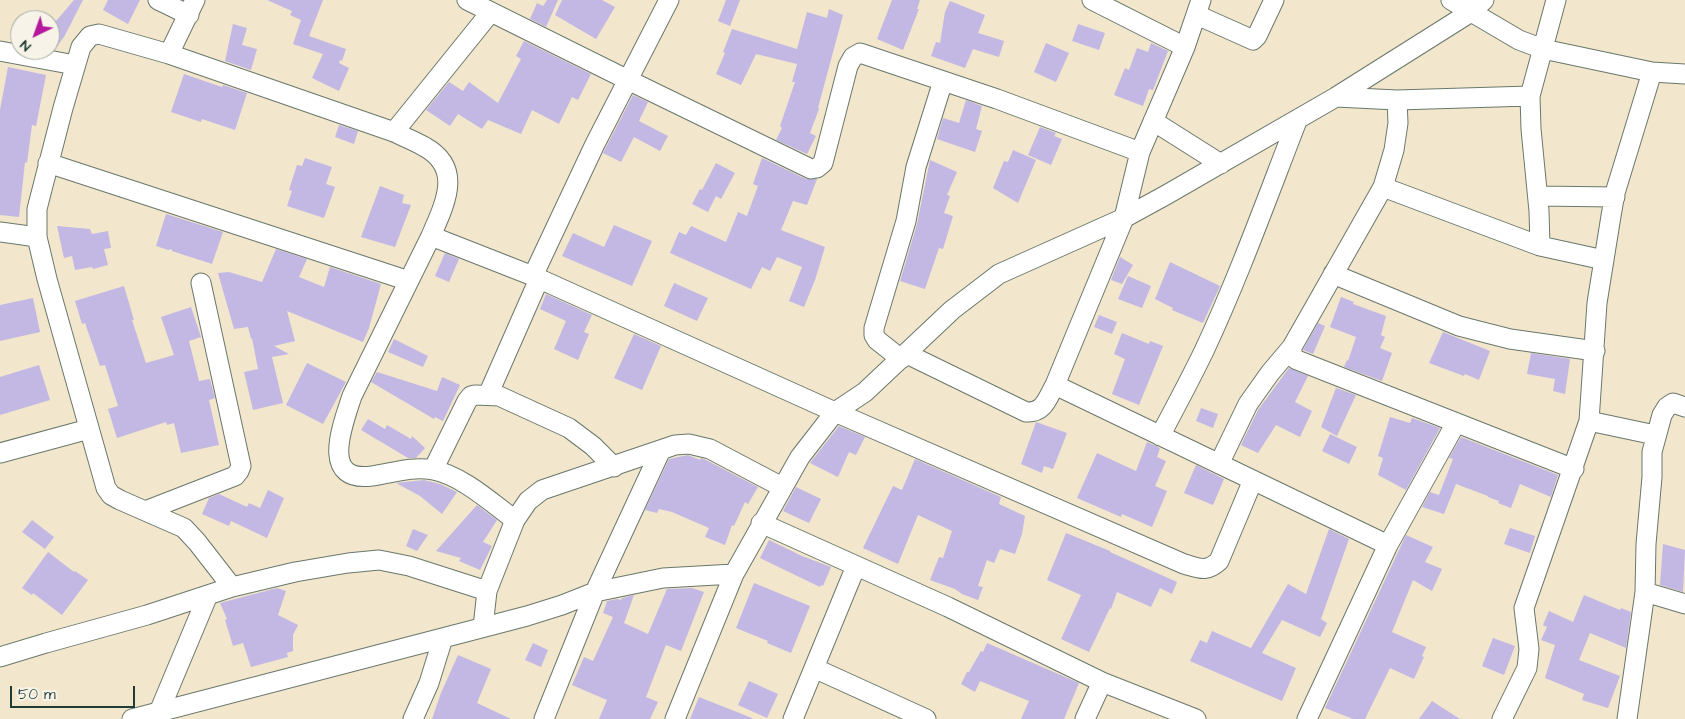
<!DOCTYPE html>
<style>
body{margin:0}
#map{position:relative;width:1685px;height:719px;overflow:hidden;background:#f2e6cd;font-family:"Architects Daughter",sans-serif}
canvas{display:block}
.north{position:absolute;left:10px;top:10px;width:50px;height:50px;box-sizing:border-box;background:#f7f3e8;border:1px solid #a1aaa0;border-radius:50%;rotate:222deg;font-size:14px;font-weight:700;line-height:20px;text-align:center;color:#1f3d34}
.north::after{content:'';display:block;margin:auto;width:18px;height:22px;background:#b5179e;clip-path:polygon(50% 0,100% 100%,50% 72%,0 100%)}
.scale{position:absolute;left:10px;top:686px;width:125px;height:22px;box-sizing:border-box;border:2px solid #1f3d34;border-top:0;padding-left:6px;font-size:15px;line-height:18px;white-space:nowrap;color:#1f3d34;-webkit-text-stroke:4px #f7f3e8;paint-order:stroke}
</style>
<div id="map">
<canvas width="1685" height="719"></canvas>
<div class="north">N</div>
<div class="scale">50 m</div>
</div>
<script>
const g = document.querySelector('canvas').getContext('2d');
g.lineJoin = 'round';
function fillPath(path, color) { g.fillStyle = color; g.fill(path, 'evenodd'); }
function stroke(path, color, width, dash) { g.strokeStyle = color; g.lineWidth = width; g.lineCap = dash ? 'butt' : 'round'; g.setLineDash(dash || []); g.stroke(path); }
const building = new Path2D(`
 M74,0H83L64,37L54,50L50,49V16L56,21Z
 M108,0H140L128,24L103,10Z
 M267,0H323L309,36L346,49L342,61L340,60L339,63L349,68L339,91L312,78L323,54L293,44L301,20L290,15L292,11Z
 M547,0H558L546,27L530,19L537,3L543,6Z
 M562,0H602L615,7L596,39L555,15Z
 M726,0H740L730,26L718,21Z
 M892,0H920L917,9H919L903,50L877,39Z
 M950,1L985,15L978,33L1004,41L999,57L973,49L965,68L931,56L936,42L940,43L945,12Z
 M829,9L843,15L818,108L819,109L810,133L816,136L807,154L776,140L782,128L780,126L795,82H792L797,64L756,54L741,85L716,74L725,53L723,52L732,29L797,49L807,12L827,18Z
 M233,24L247,28L242,45L257,49L251,70L225,61Z
 M1078,24L1105,33L1099,50L1072,41Z
 M524,41L591,74L578,100L572,97L559,124L532,110L521,134L488,120L482,129L458,114L450,126L426,110L449,82L463,91L469,82L498,103L521,59L516,56Z
 M1046,43L1069,53L1056,82L1034,72Z
 M1151,43L1168,51L1153,90L1149,89L1143,106L1114,95L1125,68L1129,70L1137,48L1148,52Z
 M8,67L46,75L36,126L32,125L27,163L25,162L19,217L0,215V110Z
 M184,74L222,87L223,85L247,93L235,130L202,119L201,122L171,112Z
 M633,95L648,102L639,121L668,136L660,151L634,137L621,162L603,153Z
 M966,100L982,106L976,129L982,131L975,152L937,139L943,118L959,123Z
 M339,125L358,131L354,144L335,137Z
 M1040,127L1056,133L1054,136L1062,139L1051,165L1028,155Z
 M1013,150L1036,160L1018,203L993,188L1004,161L1008,162Z
 M305,158L332,167L326,184L335,187L324,218L287,206L292,191L289,190L297,165L302,166Z
 M762,158L806,179H817L807,205L793,201L781,230L825,247L815,280L804,307L789,301L802,267L777,257L770,271L762,267L751,289L670,253L679,232L686,235L691,226L726,242L738,212L747,216L758,186L753,184Z
 M930,160L957,172L947,195L950,196L944,213L953,216L943,249L939,248L925,289L900,281L917,224Z
 M716,163L735,173L721,199L716,196L708,212L692,204L700,189L702,190Z
 M380,186L404,195L402,203L411,205L395,247L361,237Z
 M166,214L223,232L212,264L172,251V249L168,250L156,246Z
 M614,225L652,241L632,286L562,256L573,233L604,247Z
 M57,226L90,229L92,234L108,231L111,248L104,249L108,265L93,269L92,267L75,270L72,256L64,258Z
 M276,249L307,259L299,277L324,287L330,267L381,284L369,328L363,342L287,311L295,341L274,346L289,354L272,357L283,403L253,410L244,372L258,369L252,338L251,339L248,327L234,329L218,273L229,272L262,282Z
 M445,253L459,259L449,282L435,276Z
 M1120,257L1133,265L1122,284L1111,280Z
 M1170,262L1220,286L1203,323L1172,310L1173,308L1155,299Z
 M1128,276L1151,286L1142,308L1118,299Z
 M674,283L708,298L697,321L664,306Z
 M124,286L134,320H132L146,363L174,355L161,317L191,307L201,337L189,341L199,381L210,379L215,398L209,400L219,445L181,453L174,423L167,425L166,422L117,438L108,409L118,406L105,365L100,366L85,323L82,324L75,301Z
 M546,294L592,315L584,332L589,334L578,360L554,349L566,321L540,309Z
 M1341,297L1354,302L1353,304L1386,316L1381,335L1385,337L1380,348L1392,353L1382,381L1344,367L1347,360L1348,361L1356,337L1330,327Z
 M33,298L40,332L0,341V305Z
 M1099,315L1117,322L1112,334L1094,327Z
 M1318,323L1325,326L1313,354L1303,350Z
 M1443,332L1490,351L1479,380L1465,374L1464,376L1429,363Z
 M1122,333L1149,344L1150,341L1163,346L1139,405L1112,394L1125,359L1114,354Z
 M634,334L661,346L642,390L614,378Z
 M394,339L428,356L423,367L388,352Z
 M1531,353L1570,359L1565,394L1553,391L1555,379L1527,374Z
 M307,363L346,382L323,424L286,405Z
 M39,365L50,400L0,415V377Z
 M1289,368L1308,376L1295,402L1312,411L1300,437L1276,425L1258,453L1241,445L1258,410Z
 M377,372L437,391L442,377L460,385L443,421L435,417L434,419L371,382Z
 M1336,388L1356,395L1337,436L1321,427Z
 M1201,408L1218,414L1213,428L1196,421Z
 M1390,417L1410,423L1412,418L1440,428L1406,490L1378,475L1383,458L1378,456Z
 M368,419L385,429L387,425L411,439L412,436L425,448L416,458H408L361,430Z
 M1036,422L1067,433L1053,469L1044,466L1042,473L1021,464Z
 M839,426L865,437L856,455L849,452L838,477L810,463Z
 M1330,434L1357,447L1349,464L1322,451Z
 M1461,437L1558,475L1551,497L1520,484L1511,508L1498,503L1499,501L1488,497V496L1456,484L1444,514L1422,507L1430,492L1439,495L1453,459L1449,458Z
 M1147,442L1160,448L1157,457L1166,461L1155,486L1167,491L1152,527L1122,514L1121,517L1077,498L1097,453L1136,471Z
 M688,455L700,460L701,458L706,460L758,487L748,504L745,502L734,526L732,525L725,545L705,537L709,528L672,512L659,509L657,513L645,510L669,459Z
 M915,459L1001,497L999,504L1025,516L1022,534L1015,554L1000,549L994,563L987,560L978,586L983,587L978,600L962,594L955,589L930,580L939,557L943,558L952,531L918,515L898,564L863,548L893,486L902,490Z
 M1196,465L1224,479L1213,505L1184,493Z
 M424,480L440,484L457,492L442,514L420,496L396,483Z
 M796,487L821,499L809,523L783,511Z
 M268,490L284,498L267,538L231,521L229,526L202,514L209,498L219,494L247,507L249,503L260,508Z
 M477,505L497,520L483,542L492,546L480,570L459,561L461,558L436,551Z
 M32,520L54,537L45,549L22,532Z
 M1510,528L1535,536L1530,553L1504,544Z
 M413,529L428,535L417,551L406,546Z
 M1329,529L1349,539L1321,619L1327,623L1320,637L1282,620L1262,653L1296,668L1282,701L1190,661L1200,640L1207,643L1212,631L1251,648L1288,584L1306,594Z
 M1066,533L1110,551V552L1177,582L1172,594L1160,588L1151,607L1117,592L1111,609L1110,608L1089,652L1061,639L1081,595L1047,580Z
 M1406,535L1433,547L1425,562L1442,569L1432,591L1413,580L1392,632L1426,647L1422,656L1424,657L1414,679L1390,668L1365,719H1353L1325,708Z
 M769,540L802,556L831,567L823,586L821,585L820,587L760,558Z
 M1663,544L1685,550L1683,592L1660,585Z
 M48,552L74,572L75,571L88,580L62,615L33,593L32,595L22,588Z
 M754,583L810,606L791,653L767,643L768,641L736,628Z
 M277,588L286,591L278,615L298,625L293,635V651L287,653L288,657L251,667L243,643L233,646L225,620L227,619L220,603Z
 M692,588L704,592L681,651L666,645L646,697L658,702L650,719H599L607,700L572,685L584,657L593,661L613,617L603,613L607,601L617,599L621,600L622,598L634,595L624,623L648,634L667,589Z
 M1584,595L1620,610L1621,608L1631,612L1626,648L1590,633L1579,660L1620,676L1608,708L1582,700L1584,694L1545,678L1555,645L1541,640L1547,627L1543,625L1549,611L1573,622Z
 M1493,638L1515,646L1504,675L1482,666Z
 M533,643L548,650L541,667L525,660Z
 M987,643L1079,683L1064,719H1021L1029,701L980,681L975,692L961,684L967,672H969L981,651L983,652Z
 M458,655L491,669L477,703L511,719H432L441,693Z
 M749,681L778,694L767,718L738,705Z
 M699,697L752,718V719H690Z
 M1432,701L1460,719H1419Z`);
const minor = new Path2D(`
 M158,0L189,15
 M467,0L628,80L811,169L817,168L823,163L848,66L853,57L860,53L997,99L1140,152
 M1092,0L1185,47
 M1201,0L1185,47L1140,152L1124,218L1055,385L1388,545
 M1451,0L1519,40L1543,49L1652,72L1685,74
 M1197,15L1253,40L1257,36L1274,0
 M0,51L75,65
 M169,54L195,0
 M1336,97L1397,100L1530,96
 M1397,100L1398,123L1394,150L1383,187L1292,347V356L1297,360L1574,469
 M1153,121L1221,164
 M394,132L490,13
 M48,163L409,281
 M1383,187L1540,246L1604,260
 M1538,196L1615,197
 M0,232L37,237
 M431,236L352,396C343,424 319,483 372,476C393,473 412,466 433,470C461,475 492,503 515,520
 M1540,246L1539,211L1531,129L1530,96L1556,0
 M1333,274L1459,326L1510,339L1595,351
 M533,276L595,144L669,0
 M907,354L1026,412C1044,413 1047,399 1055,385
 M901,359L877,340L874,335V328L906,221L916,167L943,81
 M488,395L539,279
 M1589,421L1655,435
 M1160,436C1175,408 1190,380 1204,351C1239,276 1267,198 1297,121
 M0,453L89,429
 M1219,464L1248,404L1270,373L1292,347
 M433,470L467,401L471,396L475,395L499,396L569,428L593,446L614,467
 M145,511L235,476L239,471L241,466L201,283
 M761,523L948,607L1102,682L1196,719
 M232,587L197,542L184,528L120,500L111,495L106,488L47,279L37,237V209L63,108L81,47L90,36L99,34L169,54L394,132C404,137 415,141 425,147C464,169 444,205 431,236L533,276L835,412L1184,564C1199,568 1206,573 1219,561L1253,480
 M1645,592L1685,604
 M483,627L487,591L515,520L528,501L542,490L675,445L689,444L710,449L782,487
 M0,657L46,643L147,615L232,587L295,572L348,563L379,560L409,566L487,591
 M814,668L926,719
 M159,712L208,595
 M132,719L527,616L562,605L595,592L663,578L734,574
 M413,719L429,683L443,638
 M544,719L595,592L660,452
 M675,719L734,574L800,457L835,412L865,392L952,310L999,274L1124,218L1166,195L1336,97L1471,12L1484,0
 M793,719L856,566
 M1085,719L1102,682
 M1307,719L1388,545L1456,423
 M1502,719L1527,668L1529,649L1524,608L1589,421L1597,303L1611,216L1615,193L1652,72
 M1627,719L1645,592L1646,544L1652,477V452L1662,415L1667,407L1673,403L1685,407`);
fillPath(building, '#c2b8e3');
stroke(minor, '#69786a', 21);
stroke(minor, '#fff', 19);
</script>
